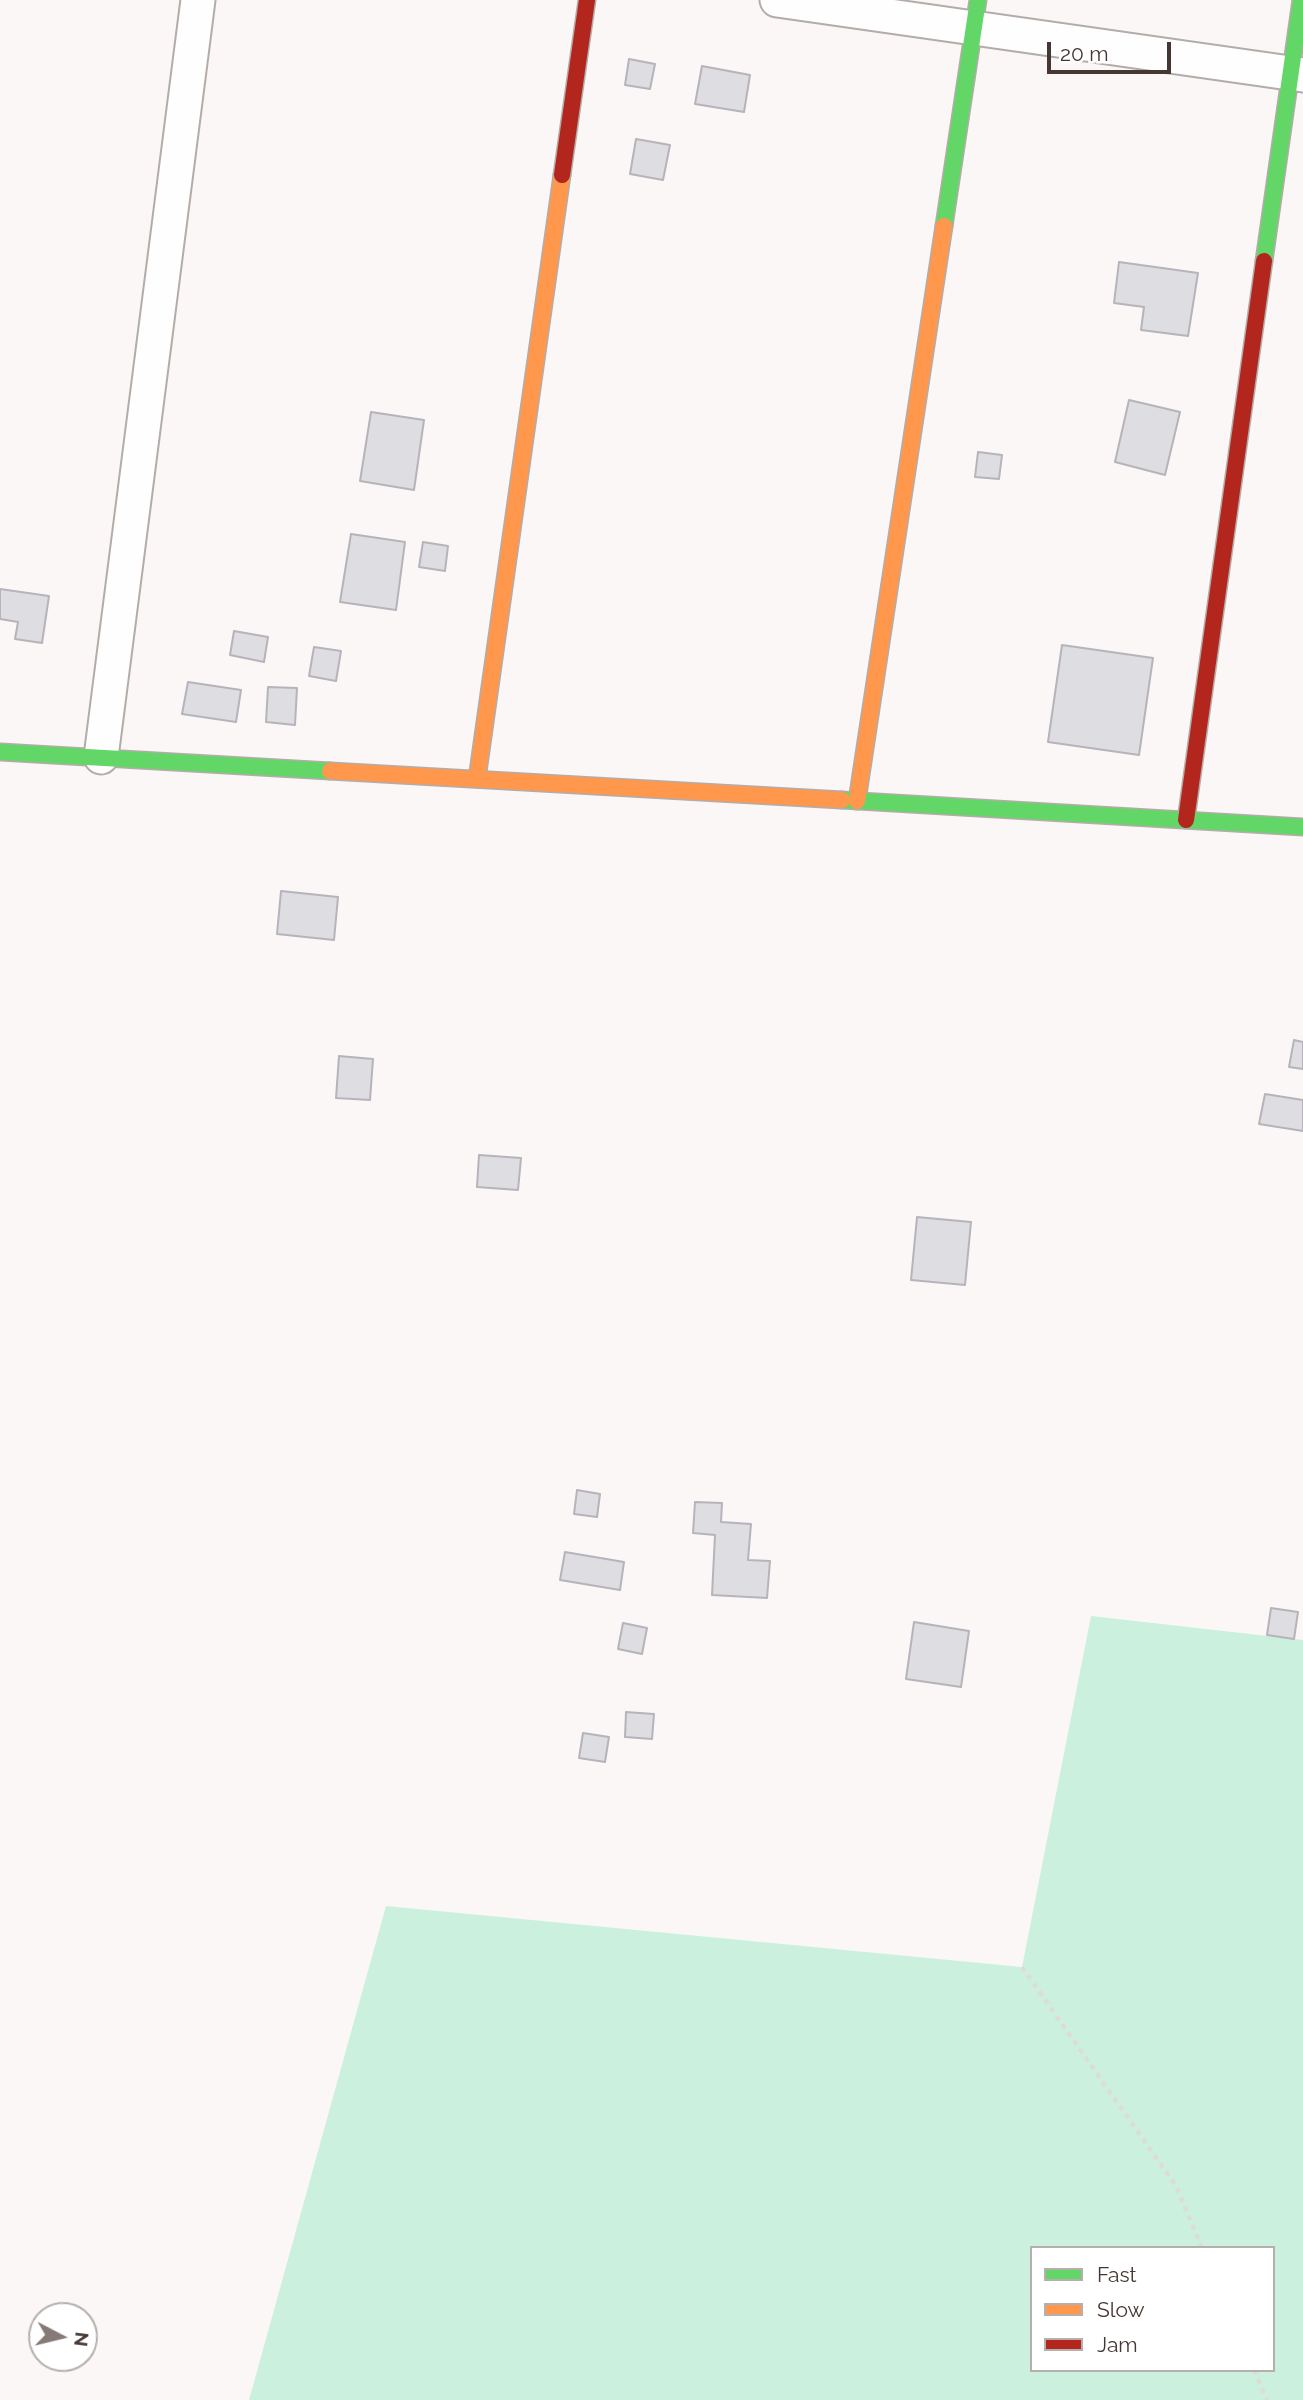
<!DOCTYPE html>
<style>
body{margin:0}
#map{position:relative;width:1303px;height:2400px;overflow:hidden;background:#fbf7f6;font-family:Raleway,sans-serif}
canvas{display:block}
.legend{position:absolute;left:1030px;top:2246px;width:245px;height:126px;box-sizing:border-box;background:#fff;border:2px solid #b5afad;margin:0;padding:9px 12px;list-style:none;font-size:21px;color:#453731}
.legend li{display:flex;align-items:center;gap:14px;height:35px}
.legend b{width:35px;border:2px solid #b5afad}
.north{position:absolute;left:28px;top:2302px;width:70px;height:70px;box-sizing:border-box;background:#fff;border:2px solid #b5afad;border-radius:50%;rotate:97deg;font-size:19px;font-weight:700;line-height:28px;text-align:center;color:#453731}
.north::after{content:'';display:block;margin:auto;width:24px;height:32px;background:#857a76;clip-path:polygon(50% 0,100% 100%,50% 72%,0 100%)}
.scale{position:absolute;left:1047px;top:42px;width:124px;height:32px;box-sizing:border-box;border:4px solid #453731;border-top:0;padding-left:9px;font-size:21px;line-height:24px;white-space:nowrap;color:#453731;-webkit-text-stroke:5px #fff;paint-order:stroke}
</style>
<div id="map">
<canvas width="1303" height="2400"></canvas>
<ul class="legend">
<li><b style="height:9px;background:#63d668"></b>Fast</li>
<li><b style="height:9px;background:#ff974d"></b>Slow</li>
<li><b style="height:9px;background:#b3261e"></b>Jam</li>
</ul>
<div class="north">N</div>
<div class="scale">20 m</div>
</div>
<script>
const g = document.querySelector('canvas').getContext('2d');
g.lineJoin = 'round';
function fillPath(path, color) { g.fillStyle = color; g.fill(path, 'evenodd'); }
function stroke(path, color, width, dash) { g.strokeStyle = color; g.lineWidth = width; g.lineCap = dash ? 'butt' : 'round'; g.setLineDash(dash || []); g.stroke(path); }
const green = new Path2D(`
 M1091,1616L1303,1640V2400H249L386,1906L1022,1967ZM1032,2248H1273V2370H1032Z`);
const building = new Path2D(`
 M629,59L655,64L650,89L625,85Z
 M702,66L750,75L744,112L695,104Z
 M636,139L670,145L663,180L630,174Z
 M1119,262L1198,273L1188,336L1141,330L1144,307L1114,303Z
 M1129,400L1180,412L1165,475L1115,462Z
 M371,412L424,420L414,490L360,481Z
 M978,452L1002,455L999,479L975,477Z
 M351,534L405,542L396,610L340,602Z
 M423,542L448,546L445,571L419,567Z
 M0,589L49,596L42,643L15,639L18,622L0,619Z
 M234,631L268,637L264,662L230,655Z
 M1062,645L1153,658L1139,755L1048,742Z
 M314,647L341,651L336,681L309,676Z
 M188,682L241,690L236,722L182,714Z
 M268,687L297,688L295,725L266,722Z
 M281,891L338,897L334,940L277,934Z
 M1294,1040L1303,1042V1069L1289,1067Z
 M339,1056L373,1059L370,1100L336,1098Z
 M1265,1094L1303,1100V1131L1259,1124Z
 M479,1155L521,1158L518,1190L477,1187Z
 M917,1217L971,1222L965,1285L911,1280Z
 M577,1490L600,1494L597,1517L574,1514Z
 M695,1502L722,1503L721,1522L751,1524L748,1560L770,1561L767,1598L712,1595L715,1535L693,1533Z
 M565,1552L624,1562L620,1590L560,1580Z
 M1271,1608L1298,1612L1294,1639L1267,1635Z
 M914,1622L969,1631L961,1687L906,1679Z
 M623,1623L647,1628L642,1654L618,1649Z
 M626,1712L654,1714L652,1739L625,1737Z
 M583,1733L609,1737L605,1762L579,1758Z`);
const path = new Path2D(`
 M1022,1967L1176,2186L1202,2248
 M1254,2370L1267,2400`);
const street = new Path2D(`
 M777,0L1303,75
 M101,757L198,0`);
const fast = new Path2D(`
 M944,226L978,0
 M1264,261L1301,0
 M0,752L330,771
 M842,800L1303,827`);
const slow = new Path2D(`
 M330,771L842,800
 M477,779L562,175
 M857,801L944,226`);
const jam = new Path2D(`
 M562,175L587,0
 M1186,820L1264,261`);
fillPath(green, '#ccf0de');
fillPath(building, '#dedde2');
stroke(building, '#b6b4ba', 2);
stroke(street, '#b4aca8', 37);
stroke(fast, '#b4aca8', 19);
stroke(slow, '#b4aca8', 19);
stroke(jam, '#b4aca8', 19);
stroke(path, '#dddcdb', 4.5, [5, 5]);
stroke(street, '#fefefe', 33);
stroke(fast, '#63d668', 16);
stroke(slow, '#ff974d', 16);
stroke(jam, '#b3261e', 16);
</script>
